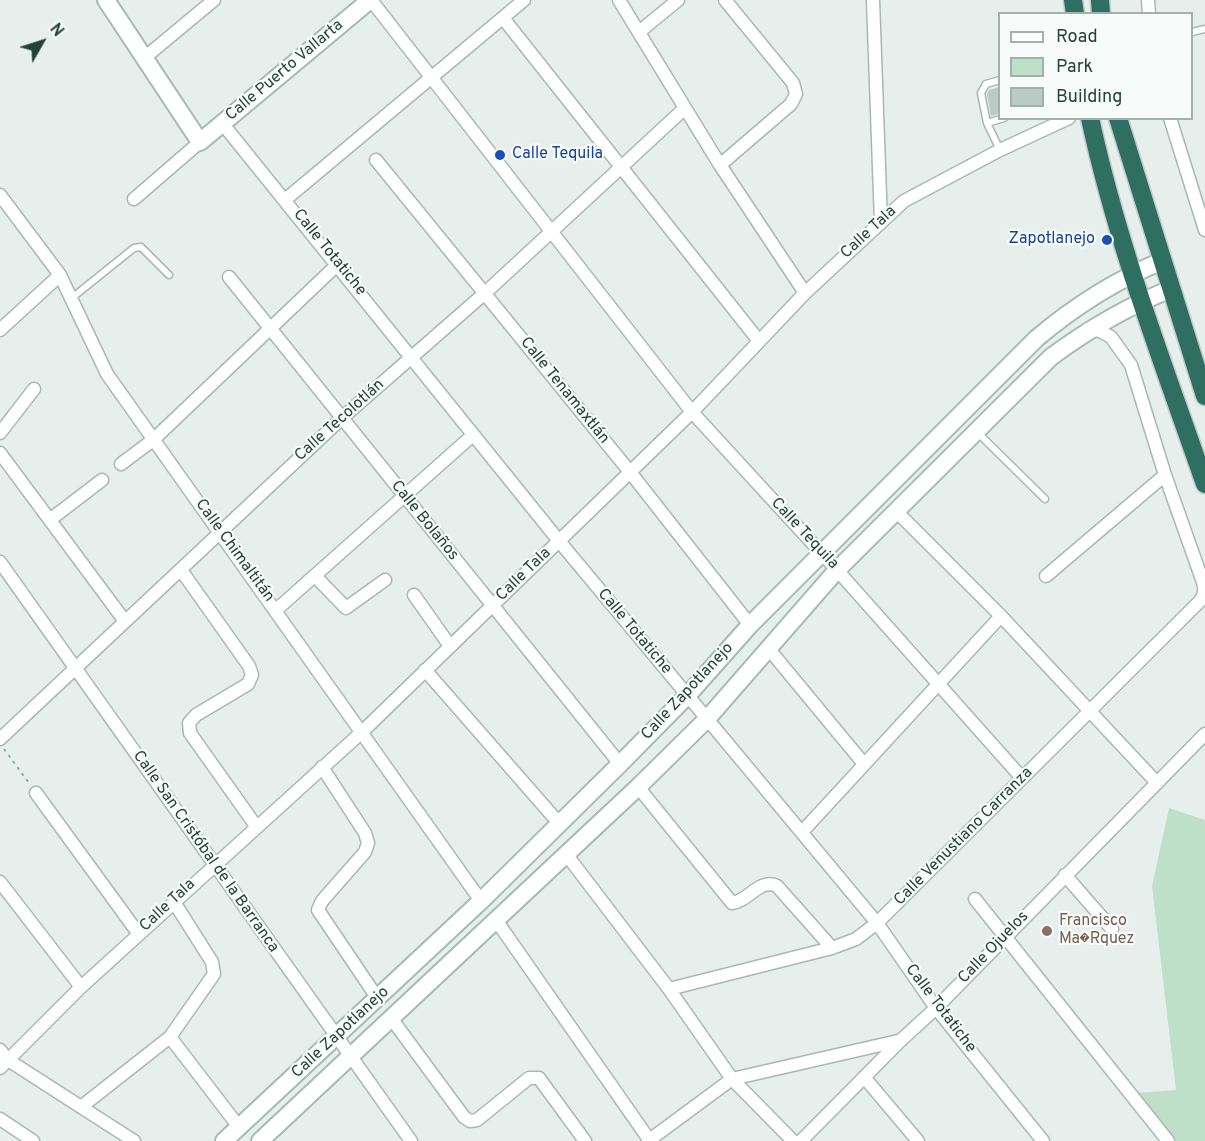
<!DOCTYPE html>
<meta charset="utf-8">
<style>
body{margin:0}
#map{position:relative;width:1205px;height:1141px;overflow:hidden;background:#e6efeb;font-family:Overpass,sans-serif}
canvas{display:block}
.legend{position:absolute;left:998px;top:12px;width:195px;height:108px;box-sizing:border-box;background:#f7fbf9;border:2px solid #a3b1ad;margin:0;padding:8px 10px;list-style:none;font-size:18px;color:#24423a}
.legend li{display:flex;align-items:center;gap:12px;height:30px}
.legend b{width:30px;border:2px solid #a3b1ad}
.north{position:absolute;left:12px;top:12px;width:60px;height:60px;-webkit-text-stroke:4px #f7fbf9;paint-order:stroke;rotate:51deg;font-size:16px;font-weight:700;line-height:24px;text-align:center;color:#24423a}
.north::after{content:'';display:block;margin:auto;width:21px;height:27px;background:#24423a;clip-path:polygon(50% 0,100% 100%,50% 72%,0 100%)}
</style>
<div id="map">
<canvas width="1205" height="1141"></canvas>
<ul class="legend">
<li><b style="height:8px;background:#fff"></b>Road</li>
<li><b style="height:16px;background:#bfe0c8"></b>Park</li>
<li><b style="height:16px;background:#bbcac4"></b>Building</li>
</ul>
<div class="north">N</div>
</div>
<script>
const g = document.querySelector('canvas').getContext('2d');
g.lineJoin = 'round';
function fillPath(path, color) { g.fillStyle = color; g.fill(path, 'evenodd'); }
function stroke(path, color, width, dash) { g.strokeStyle = color; g.lineWidth = width; g.lineCap = dash ? 'butt' : 'round'; g.setLineDash(dash || []); g.stroke(path); }
function label(font, color, halo, rows, align = 'center') {
  g.font = font + ' Overpass,sans-serif'; g.lineWidth = 4.5; g.setLineDash([]); g.textBaseline = 'middle'; g.strokeStyle = halo; g.fillStyle = color; for (const [text, x, y, turn = 0] of rows) {
    g.save(); g.translate(x, y); g.rotate((+turn || 0) * Math.PI / 180); g.textAlign = isNaN(turn) ? turn : align; if (halo) g.strokeText(text, 0, 0); g.fillText(text, 0, 0); g.restore();
  }
}
const green = new Path2D(`
 M1169,808L1205,820V1141H1176L1137,1093L1176,1090L1152,886Z`);
const building = new Path2D(`
 M999,87V114L991,116L987,94L989,90Z`);
const path = new Path2D(`
 M4,749L29,783`);
const lane = new Path2D(`
 M1192,32L1205,29
 M1000,80L986,84L981,93L987,123L1004,118
 M987,123L1000,150
 M73,297L134,248L141,247L169,275
 M977,432L1045,499`);
const street = new Path2D(`
 M371,0L692,412L837,570L1022,778
 M619,0L720,165L805,293
 M873,0L881,223
 M1148,0L1149,14
 M503,18L759,341
 M639,32L678,0
 M143,59L214,0
 M1170,118L1205,230
 M222,123L559,541L877,923L936,1008L1043,1141
 M376,160L630,472L750,625
 M720,165L791,104L796,94L793,83L725,0
 M0,195L60,275L107,374L481,901
 M134,199L200,142
 M286,199L524,0
 M229,277L620,764
 M0,330L60,275
 M0,433L34,389
 M0,453L124,620
 M121,464L153,440L338,264
 M896,511L1001,616L1157,783
 M51,519L102,480
 M0,562L411,1141
 M181,570L249,666L252,675L248,684L196,715L189,723L190,733L256,826
 M315,576L346,608L385,580
 M1046,576L1165,475
 M414,595L450,646
 M276,610L473,435
 M768,648L864,764
 M425,670L558,822
 M0,739L342,418L485,293L685,108
 M322,767L365,833L368,843L365,852L322,901L318,910L378,999
 M638,787L732,903C749,901 759,878 777,886L832,948
 M36,793L138,933
 M802,832L1001,616
 M566,854L669,989L732,1079L793,1141
 M1065,875L1112,929
 M0,882L81,987
 M975,899L1168,1141
 M496,920L650,1141
 M669,989L832,948L856,939L877,923L1200,601L1204,594V585L1165,475L1131,365L1111,337L1100,331L1088,329
 M391,1018L464,1117L470,1121L477,1120L529,1078H539L585,1141
 M170,1037L239,1127
 M0,1050L8,1060L134,1141
 M0,1068L81,987L363,731L692,412L805,293L904,201L1000,150L1069,118
 M864,1077L918,1141
 M81,1107L170,1037L214,974L212,962L174,902
 M0,1119L33,1141
 M648,1141L732,1079L898,1041
 M801,1141L900,1041L936,1008L1205,734`);
const secondary = new Path2D(`
 M106,0L200,142L370,0
 M224,1141L481,901L620,764L687,696L750,625L1037,338C1075,306 1116,280 1162,261
 M260,1141L638,787L707,719L837,570L1051,357C1089,329 1128,306 1171,289`);
const highway = new Path2D(`
 M1073,0L1075,14
 M1100,0L1101,14
 M1090,118C1117,244 1163,363 1205,484
 M1118,118L1205,396`);
const markers = [
 [500,155,6,"#1a4fb4"],
 [1107,240,6,"#1a4fb4"],
 [1047,931,6,"#8d6e63"]
];
const streetNames = [
 ["Calle Puerto Vallarta",285,71,-40],
 ["Calle Tala",869,233,-43],
 ["Calle Totatiche",329,253,51],
 ["Calle Tenamaxtlán",564,391,51],
 ["Calle Tecolotlán",340,421,-42],
 ["Calle Bolaños",424,521,51],
 ["Calle Tequila",804,534,47],
 ["Calle Chimaltitán",234,551,54],
 ["Calle Tala",524,575,-44],
 ["Calle Totatiche",634,632,50],
 ["Calle Zapotlanejo",688,692,-47],
 ["Calle Venustiano Carranza",964,837,-45],
 ["Calle San Cristóbal de la Barranca",205,852,55],
 ["Calle Tala",168,906,-43],
 ["Calle Ojuelos",994,948,-46],
 ["Calle Totatiche",940,1009,53],
 ["Calle Zapotlanejo",341,1033,-43]
];
const transitNames = [
 ["Calle Tequila",512,155],
 ["Zapotlanejo",1095,240,"right"]
];
const educationNames = [
 ["Francisco",1059,922],
 ["Ma�Rquez",1059,940]
];
fillPath(green, '#bfe0c8');
fillPath(building, '#bbcac4');
stroke(lane, '#a8b8b2', 9);
stroke(street, '#a8b8b2', 15);
stroke(secondary, '#a4bbb3', 20);
stroke(highway, '#c2cac8', 21);
stroke(path, '#86b3a5', 2, [3, 4.5]);
stroke(lane, '#fff', 6);
stroke(street, '#fff', 12);
stroke(secondary, '#fff', 16);
stroke(highway, '#2f6f62', 18);
for (const [x, y, r, color] of markers) { const dot = new Path2D(); dot.arc(x, y, r, 0, 2 * Math.PI); g.fillStyle = color; g.fill(dot); stroke(dot, '#f7fbf9', 2); }
label('16px', '#24423a', '#f7fbf9', streetNames);
label('16px', '#164399', '#f7fbf9', transitNames, 'left');
label('16px', '#785e54', '#f7fbf9', educationNames, 'left');
</script>
